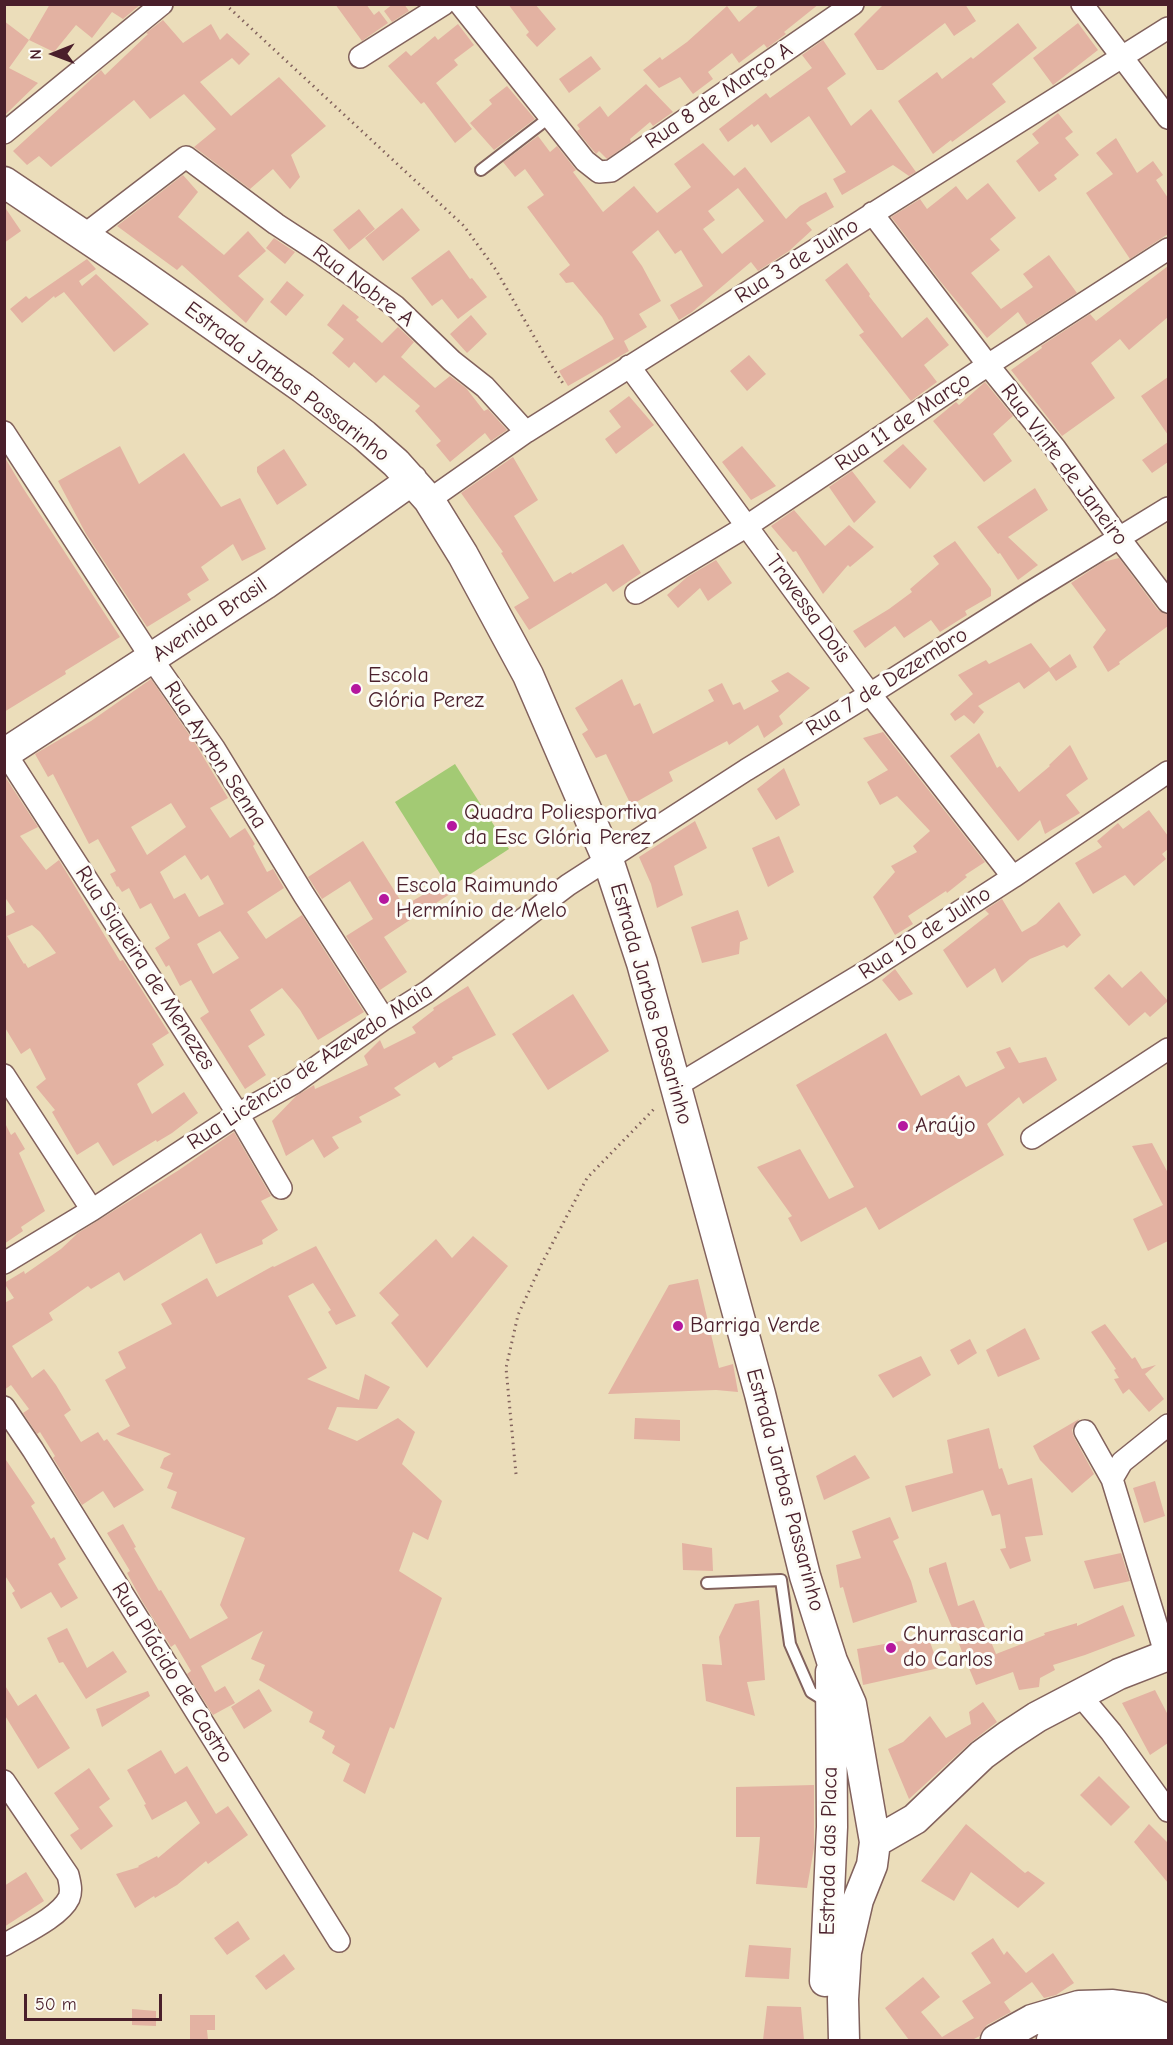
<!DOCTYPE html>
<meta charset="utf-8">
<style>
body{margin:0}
#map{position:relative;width:1173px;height:2045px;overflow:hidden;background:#ebddba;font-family:"Comic Neue",sans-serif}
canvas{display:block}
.frame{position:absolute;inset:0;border:6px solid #4a1f2b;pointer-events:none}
.north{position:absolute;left:24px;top:24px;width:60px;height:60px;-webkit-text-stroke:4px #fdfcf7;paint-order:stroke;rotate:269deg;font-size:16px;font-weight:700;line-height:24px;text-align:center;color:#4a1f2b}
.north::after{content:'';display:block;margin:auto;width:21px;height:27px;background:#4a1f2b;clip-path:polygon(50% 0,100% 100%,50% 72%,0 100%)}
.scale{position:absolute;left:24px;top:1994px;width:138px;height:27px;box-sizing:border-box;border:3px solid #4a1f2b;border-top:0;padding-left:8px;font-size:18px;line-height:21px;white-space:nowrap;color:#4a1f2b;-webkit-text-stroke:4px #fdfcf7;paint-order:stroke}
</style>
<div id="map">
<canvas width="1173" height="2045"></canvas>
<div class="frame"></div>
<div class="north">N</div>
<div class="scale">50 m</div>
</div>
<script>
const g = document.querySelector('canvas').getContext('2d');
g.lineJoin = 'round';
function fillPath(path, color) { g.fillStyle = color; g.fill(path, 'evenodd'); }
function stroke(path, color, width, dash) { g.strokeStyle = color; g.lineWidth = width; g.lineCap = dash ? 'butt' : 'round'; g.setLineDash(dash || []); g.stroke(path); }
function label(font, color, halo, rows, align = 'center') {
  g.font = font + ' "Comic Neue",sans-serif'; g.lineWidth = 6; g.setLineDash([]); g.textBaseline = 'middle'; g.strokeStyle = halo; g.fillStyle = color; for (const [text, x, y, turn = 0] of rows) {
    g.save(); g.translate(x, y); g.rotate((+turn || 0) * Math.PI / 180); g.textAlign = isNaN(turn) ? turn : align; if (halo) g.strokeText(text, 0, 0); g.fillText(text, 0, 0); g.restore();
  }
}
const green = new Path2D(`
 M455,764L509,849L449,888L395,802Z`);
const building = new Path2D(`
 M50,4H141L123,19L112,12L92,38L76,25L54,52L29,40Z
 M335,4H366L374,15L379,11L388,23L362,41Z
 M393,4H404L409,11L392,22L384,11Z
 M508,4H535L556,29L537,47L526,35L529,32Z
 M760,4H819L784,32L786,34L767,48L764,44L739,63L732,53L708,72L713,79L693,94L680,77L659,88L643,70L660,57L662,60L687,42L727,6L739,22Z
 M884,4H965L976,21L954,36L945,23L883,70H877L854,34Z
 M163,20L183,43L211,24L220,40L227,33L250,54L239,65L232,58L200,82L231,116L279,77L326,126L291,155L300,177L290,189L273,169L250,189L194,147L216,129L184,94L150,119L134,100L51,167L39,156L27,165L13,151L97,74L101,70L105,75L148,34L146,33Z
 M4,21L29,40L9,68L38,83L4,116Z
 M1018,23L1037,48L992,84L1006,102L952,142L951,140L933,154L898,101L937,72L942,79L971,57L973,59Z
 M1078,23L1098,50L1053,85L1033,58Z
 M458,24L474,45L454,60L458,65L436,83L472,129L455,143L424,102L421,104L388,66L406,51L411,56L435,36L438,40Z
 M823,40L846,74L827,88L851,126L871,109L916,172L909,176L893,165L842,195L833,179L846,172L809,116L771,143L758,124L754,127L752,124L728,142L719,129L766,93L770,98L812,68L802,55Z
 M591,56L601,69L569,93L559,79Z
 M646,84L673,112L653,126L650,122L630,139L631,142L607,159L599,151L596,154L577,131L580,129L577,125L600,106L608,117Z
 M507,86L535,119L494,150L470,123L492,104L489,100Z
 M1058,113L1073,132L1065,138L1079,155L1054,175L1057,179L1039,192L1016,161L1039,143L1032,134Z
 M538,136L550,152L557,146L576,170L573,172L603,212L634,186L657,213L691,187L674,164L703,143L734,176L745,167L786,219L800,206L826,192L834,207L806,223L812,230L789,251L758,271L751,262L692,312L679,320L670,305L703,286L681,250L675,254L658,230L632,252L642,266L661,301L639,314L647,327L624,341L629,351L568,386L559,371L614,339L602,317L573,282L566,283L559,274L570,265L527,207L544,195L525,169L515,177L503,162ZM738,188L764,221L722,254L703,229L715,220L708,211Z
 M1116,138L1137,173L1153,161L1163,175L1156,180L1168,198V234L1130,259L1086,193L1113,174L1096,153Z
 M183,175L198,192L178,217L224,255L248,231L266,251L238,276L264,299L246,323L182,265L177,270L117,226Z
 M988,183L1016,218L990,239L1000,250L971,273L1001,309L1033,287L1023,274L1049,255L1077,293L1027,325L1018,312L987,338L940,281L891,217L920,199L927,209L956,186L967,200Z
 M4,206L21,231L4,243Z
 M402,208L420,230L383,261L365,238Z
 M359,209L375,229L349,250L333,230Z
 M274,238L295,252L285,264L266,248Z
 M449,250L470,279L472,278L487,297L458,319L442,299L432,306L411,278Z
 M87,259L96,269L79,281L82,286L96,274L149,324L114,352L64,292L55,298L54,296L22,323L10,309L26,296L29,299Z
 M847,263L870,294L869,296L902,338L927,317L949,345L924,365L937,382L911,401L859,335L864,332L825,280Z
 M1168,266V317L1129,350L1120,339L1091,363L1115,398L1062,436L1011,370L1042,348L1041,346L1090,314L1096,321Z
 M287,281L304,295L286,316L270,302Z
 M343,304L359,317L356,320L382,343L398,327L414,342L401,357L435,388L450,376L466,388L484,411L488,409L507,430L491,441L485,433L450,462L436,445L441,441L415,411L420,406L384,375L376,383L354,362L349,368L332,353L344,339L327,325Z
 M471,315L487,334L467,353L450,334Z
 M749,355L766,374L747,391L730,371Z
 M1168,377V435L1141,396Z
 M985,382L1013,416L993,434L1012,461L984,482L933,421L956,402L959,405Z
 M629,396L654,425L616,454L605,439L621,427L609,411Z
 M1168,442V462L1152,473L1142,460Z
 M903,444L927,469L910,489L883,461Z
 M120,446L139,484L184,453L221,507L240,498L266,549L242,561L233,544L201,567L209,580L187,594L191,600L147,627L86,534L58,481Z
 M742,446L776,486L751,500L722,462Z
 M284,449L307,485L277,505L257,472V467Z
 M4,456L23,488L120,637L65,671L66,674L4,712Z
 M513,457L538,500L514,516L554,582L571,572L572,574L623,544L641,573L613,592L606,583L529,630L514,607L529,598L501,553L503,552L461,493Z
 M852,471L876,502L854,523L829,487Z
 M1035,488L1048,510L1008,537L1038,565L1018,580L1000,553L998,554L977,527Z
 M794,510L825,546L849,525L874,547L850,567L848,565L823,594L796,551L793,552L771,526Z
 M955,541L991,589V596L965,611L967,615L940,632L931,620L904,638L895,626L865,648L853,631L889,609L912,592L910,589L939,564L933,556Z
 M1119,558L1158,610L1167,614L1168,626L1119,662L1120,664L1108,672L1093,647L1106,630L1071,583L1103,562Z
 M716,560L732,583L708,601L700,588L678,608L667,595L687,577Z
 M1031,643L1050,668L1070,654L1077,667L1056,681L1049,671L1024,689L1019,682L978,706L984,712L974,724L964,715L955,721L950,714L973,694L958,675L986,660L989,664Z
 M788,672L810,688L779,716L783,724L764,738L758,725L729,745L727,741L669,772L673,781L631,805L606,754L596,758L582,734L588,730L575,708L622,679L634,706L640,703L653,734L714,701L708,690L722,683L733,705L740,702L744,710L779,691L771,681Z
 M151,679L195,743L228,798L210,808L230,838L245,828L255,844L253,846L267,872L273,869L284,888L247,912L266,939L302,915L364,1012L318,1040L300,1010L282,988L250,1010L265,1035L248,1046L266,1075L245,1089L200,1018L209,1012L191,980L180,986L169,965L166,967L155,948L170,938L151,903L140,909L129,888L122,892L118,886L117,887L110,874L116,871L98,839L89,844L53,774L48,777L35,754L91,721ZM171,803L186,827L147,855L131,827ZM185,855L201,880L208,875L224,904L199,917L185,893L174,899L160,872ZM220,931L239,958L213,974L197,944Z
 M883,732L985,862L965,875L967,877L947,893L946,891L908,916L913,924L895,935L873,897L895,872L891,866L917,852L913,846L930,831L897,796L880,805L867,782L888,770L863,738Z
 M979,733L997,768L1000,766L1019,792L1050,766L1049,765L1070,745L1088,779L1066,795L1080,813L1045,834L1040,820L1018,841L950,756Z
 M784,768L800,805L776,820L757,789Z
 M4,775L38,827L20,836L46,870L59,860L120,961L123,960L169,1033L152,1044L164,1065L137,1084L152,1114L184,1092L198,1113L172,1133L157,1142L156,1140L113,1166L98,1142L77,1155L52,1112L55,1110L36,1087L46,1079L30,1048L21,1054L4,1026V917L15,912L4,896ZM32,925L40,932L56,953L28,968L25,963L24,964L7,936Z
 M1149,810L1168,836V849L1162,854L1166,859L1134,886L1125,875L1093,894L1075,863L1102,847L1097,841L1118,823L1123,829Z
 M695,821L707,848L674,866L683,895L657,908L651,884L639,857Z
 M779,836L794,872L768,887L752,848Z
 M363,841L404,906L443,883L450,894L433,905L435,908L421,917L419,914L384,937L407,972L380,990L346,936L373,919L350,881L322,899L308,877Z
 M1002,899L1022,932L1036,924L1059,902L1081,935L1067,948L1064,945L1030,959L1002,983L995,968L967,988L943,950L989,914L985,910Z
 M738,910L748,939L740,942L739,954L702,963L691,927Z
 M895,969L913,994L899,1001L882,980Z
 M1141,971L1168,1001L1150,1017L1145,1012L1129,1026L1094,988L1109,974L1122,988Z
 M468,986L496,1035L452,1057L453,1059L439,1068L435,1062L394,1088L401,1095L359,1117L362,1122L332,1137L339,1148L324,1158L313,1139L286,1156L272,1121L296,1096L314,1085L315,1089L368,1065L364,1056L380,1040L384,1049L416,1033L412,1027L434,1010L433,1008Z
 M573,994L609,1051L548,1090L512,1034Z
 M886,1033L921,1096L959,1075L966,1087L1005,1068L996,1052L1010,1047L1019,1063L1046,1057L1057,1080L1023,1104L1019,1097L987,1124L1004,1155L879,1230L866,1207L801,1242L788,1218L792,1216L757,1167L800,1149L829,1199L854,1187L796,1085Z
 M4,1121L11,1135L15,1132L25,1149L19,1153L45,1211L21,1227L23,1231L4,1244Z
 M234,1132L271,1196L261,1201L278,1230L262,1240L263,1244L216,1264L201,1233L124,1281L119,1272L91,1289L88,1286L49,1313L53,1320L12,1346L32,1378L44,1369L56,1385L71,1410L64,1415L81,1442L98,1432L104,1441L107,1439L144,1490L114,1508L103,1491L82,1505L53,1458L55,1456L40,1432L37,1434L23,1413L29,1409L11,1385L4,1390V1303L14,1298L4,1283L24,1271L25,1274L61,1249L78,1233L179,1170Z
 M1152,1143L1168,1173V1241L1148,1251L1133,1219L1163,1205L1132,1146Z
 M473,1236L508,1266L427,1368L391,1323L399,1315L379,1293L436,1239L452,1258Z
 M316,1246L356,1316L336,1325L328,1312L331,1310L313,1283L288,1296L327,1368L307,1379L359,1400L365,1374L390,1387L377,1409L337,1407L328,1429L357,1441L398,1418L415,1432L402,1464L442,1501L428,1540L413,1532L399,1571L442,1598L394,1729L390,1727L365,1794L343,1781L350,1764L332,1753L335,1746L322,1738L325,1731L309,1722L313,1712L259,1680L265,1665L251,1659L263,1631L201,1666L215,1692L225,1686L235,1703L213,1715L187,1674L191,1671L175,1644L171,1647L142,1601L127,1573L130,1571L107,1533L123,1524L136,1547L134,1548L159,1591L161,1590L190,1639L228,1618L220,1605L245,1538L171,1508L177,1492L167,1488L173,1473L160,1468L164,1458L171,1454L116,1434L130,1426L105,1380L126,1368L118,1352L172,1324L161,1304L207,1278L217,1297L273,1266L274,1267Z
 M698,1279L719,1368L733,1364L738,1392L716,1390L608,1394L669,1285Z
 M1105,1324L1132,1359L1135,1357L1142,1369L1156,1365L1145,1374L1164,1399L1149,1412L1129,1389L1123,1394L1114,1379L1119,1378L1114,1370L1116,1369L1091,1332Z
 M1025,1328L1040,1359L998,1377L986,1350Z
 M970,1339L977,1353L958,1365L950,1350Z
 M921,1356L931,1375L893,1398L878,1375Z
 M635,1418L680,1420V1441L634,1439Z
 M1079,1419L1072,1430L1074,1437L1094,1474L1072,1493L1040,1460L1033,1446Z
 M989,1428L999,1469L1002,1468L1008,1485L1032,1478L1043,1535L1025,1537L1031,1561L1010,1569L1000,1549L1006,1548L1000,1514L992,1516L983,1490L912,1512L905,1486L953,1473L947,1440Z
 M855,1455L870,1478L824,1500L816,1476Z
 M4,1457L35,1503L31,1506L51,1539L54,1537L66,1559L58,1564L78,1598L61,1608L51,1592L21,1609L12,1593L15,1591L4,1574Z
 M1155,1481L1165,1516L1144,1523L1133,1488Z
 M890,1517L899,1538L893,1541L911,1581L917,1602L853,1623L843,1587L840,1588L836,1565L861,1558L852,1531Z
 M682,1543L712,1548L713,1571L683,1570Z
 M1121,1553L1130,1581L1094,1589L1084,1561Z
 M946,1562L958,1606L974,1600L996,1654L1045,1635L1044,1633L1077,1623V1626L1123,1605L1135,1636L1085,1655L1053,1665L1055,1670L1040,1678L1039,1687L1019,1690L1013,1672L976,1685L929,1572V1568Z
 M759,1600L765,1680L747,1682L755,1716L706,1701L702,1664L722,1665L719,1637L735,1604Z
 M67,1628L87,1668L113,1651L127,1672L86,1699L63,1662L59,1663L47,1638Z
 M928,1636L939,1668L863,1685L857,1649Z
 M4,1684L18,1706L36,1694L70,1748L38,1769L4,1714Z
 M259,1689L272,1711L244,1729L231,1707Z
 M1155,1690L1168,1715V1743L1150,1755L1122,1703Z
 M148,1691L150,1696L102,1727L96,1709Z
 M983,1702L997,1722L970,1743L909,1799L888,1749L903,1742L930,1716L946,1738L971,1724L969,1712Z
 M161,1750L175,1774L187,1766L216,1814L228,1806L248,1835L208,1864L206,1861L177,1885L155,1898L154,1896L135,1908L116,1874L139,1867L138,1866L157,1856L158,1858L200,1823L186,1801L152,1820L144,1805L146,1804L127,1770Z
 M89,1768L110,1799L99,1807L113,1826L81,1850L70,1835L79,1829L54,1793Z
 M1099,1776L1130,1807L1111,1826L1080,1795Z
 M814,1785V1848L807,1888L756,1884L760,1837H736V1787Z
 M966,1824L1025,1873L1028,1871L1045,1883L1018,1908L971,1872L954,1901L921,1881Z
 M1149,1824L1168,1843V1883L1134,1842Z
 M26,1872L44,1901L4,1927V1886Z
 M238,1921L250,1939L227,1955L214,1938Z
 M993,1938L1004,1955L1007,1951L1026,1973L1053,1953L1074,1983L1056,1995L1044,1998L1032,1982L1004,2002L1011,2012L987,2025L982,2031L980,2036L972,2040H909L885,2008L923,1977L940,1997L921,2012L942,2037L974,2018L962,2001L991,1983L971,1953Z
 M749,1945L791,1948L789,1979L745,1977Z
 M284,1954L295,1969L266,1990L255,1976Z
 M767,2006L801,2007L804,2040H763Z
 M132,2009L156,2011V2026L132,2025Z
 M190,2015H215V2030H207L208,2040H190Z`);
const path = new Path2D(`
 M225,4L464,226L496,270L544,354L564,385
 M516,1474L506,1368L518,1315L541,1265L587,1178L656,1107`);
const lane = new Path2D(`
 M481,170L550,117
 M707,1583L781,1580L790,1644L811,1692L827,1702`);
const street = new Path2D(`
 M460,4L585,161L599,172L611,171L853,4
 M1082,4L1168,118
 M360,57L444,4
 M4,133L162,4
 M872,213L988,365L1055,448L1120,539L1168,602
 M84,235L186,157L276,224L322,254L395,306L452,361L485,387L526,432
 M629,366L870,694L1013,877
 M4,432L152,659L214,748L304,895L384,1019
 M429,500L526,432L1168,28
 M636,593L747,526L988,365L1168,249
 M4,751L238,1114L281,1188
 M4,1075L92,1210
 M676,1086L867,971L1013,877L1168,772
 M1032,1138L1168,1049
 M4,1263L92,1210L238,1114L294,1083L384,1019L427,992L568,885L746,770L870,694L1029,593L1168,508
 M4,1407L33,1450L339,1941
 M1085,1431L1112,1479L1166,1656
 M1112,1479L1122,1462L1168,1425
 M1080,1695L1111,1732L1168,1811
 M4,1781L68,1875C70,1883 72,1891 69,1898C60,1917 22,1934 4,1945`);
const secondary = new Path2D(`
 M4,182L135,270L303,388L364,435L396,463L429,500L463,555L528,675L608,860L642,963L760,1394L805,1576L832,1661L851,1704L875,1842L872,1865L858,1900L846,1952L843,1999L844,2040
 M4,754L265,584L412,480
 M875,1842L915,1819L982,1755L1008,1736L1037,1717L1119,1674L1168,1655
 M825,1981L832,1827L831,1672
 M996,2040L1032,2020L1079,2006L1113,2005L1142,2009L1168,2020
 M1052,2040C1091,2027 1120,2029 1158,2040`);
const markers = [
 [356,689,6,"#b5179e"],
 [452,826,6,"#b5179e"],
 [384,899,6,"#b5179e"],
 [903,1126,6,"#b5179e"],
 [678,1326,6,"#b5179e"],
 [891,1648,6,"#b5179e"]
];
const streetNames = [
 ["Rua 8 de Março A",719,96,-34],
 ["Rua 3 de Julho",797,261,-32],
 ["Rua Nobre A",363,286,37],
 ["Estrada Jarbas Passarinho",287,382,37],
 ["Rua 11 de Março",903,422,-34],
 ["Rua Vinte de Janeiro",1064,465,53],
 ["Travessa Dois",808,609,54],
 ["Avenida Brasil",210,620,-34],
 ["Rua 7 de Dezembro",887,682,-32],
 ["Rua Ayrton Senna",215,755,57],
 ["Rua 10 de Julho",925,933,-33],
 ["Rua Siqueira de Menezes",145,968,57],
 ["Estrada Jarbas Passarinho",651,1004,74],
 ["Rua Licêncio de Azevedo Maia",310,1067,-33],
 ["Estrada Jarbas Passarinho",785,1490,75],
 ["Rua Plácido de Castro",172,1673,58],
 ["Estrada das Placa",829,1851,-89]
];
const poiNames = [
 ["Escola",368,676],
 ["Glória Perez",368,701],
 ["Quadra Poliesportiva",464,813],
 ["da Esc Glória Perez",464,838],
 ["Escola Raimundo",396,886],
 ["Hermínio de Melo",396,911],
 ["Araújo",915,1126],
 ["Barriga Verde",690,1326],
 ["Churrascaria",903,1635],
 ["do Carlos",903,1660]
];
fillPath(green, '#a3ca74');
fillPath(building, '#e3b2a2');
stroke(lane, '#82625d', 14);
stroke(street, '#82625d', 24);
stroke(secondary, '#82625d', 33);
stroke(path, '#82625d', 3, [1.5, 4.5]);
stroke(lane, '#fff', 10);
stroke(street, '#fff', 21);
stroke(secondary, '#fff', 30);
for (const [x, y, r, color] of markers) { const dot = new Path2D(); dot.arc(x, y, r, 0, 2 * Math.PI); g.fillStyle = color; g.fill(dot); stroke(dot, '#fdfcf7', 2); }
label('22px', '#4a1f2b', '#fdfcf7', streetNames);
label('22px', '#4a1f2b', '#fdfcf7', poiNames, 'left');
</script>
